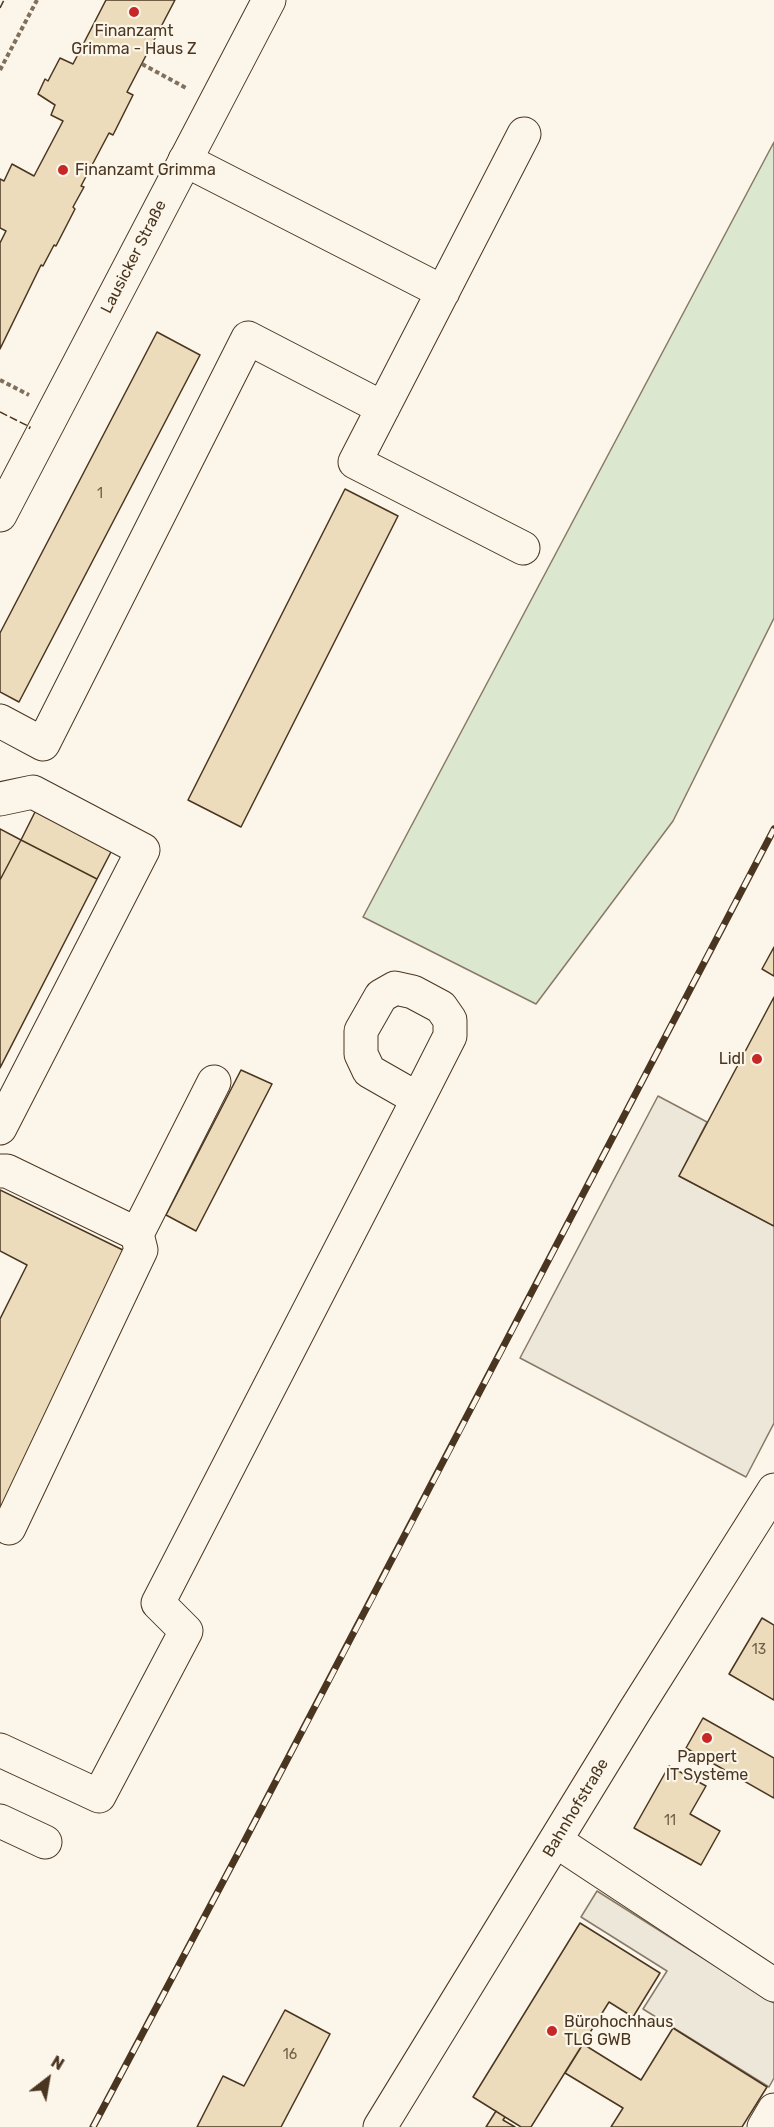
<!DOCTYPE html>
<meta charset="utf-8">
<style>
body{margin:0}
#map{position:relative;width:774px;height:2127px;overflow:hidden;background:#fbf6e9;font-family:Rubik,sans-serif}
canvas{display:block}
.north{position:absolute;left:18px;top:2049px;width:60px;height:60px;-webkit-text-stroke:4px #fbf6e9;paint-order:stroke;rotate:31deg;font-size:16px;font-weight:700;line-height:24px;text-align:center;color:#4a3520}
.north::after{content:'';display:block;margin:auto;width:21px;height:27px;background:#4a3520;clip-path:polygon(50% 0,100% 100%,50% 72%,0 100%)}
</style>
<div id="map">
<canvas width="774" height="2127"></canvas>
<div class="north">N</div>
</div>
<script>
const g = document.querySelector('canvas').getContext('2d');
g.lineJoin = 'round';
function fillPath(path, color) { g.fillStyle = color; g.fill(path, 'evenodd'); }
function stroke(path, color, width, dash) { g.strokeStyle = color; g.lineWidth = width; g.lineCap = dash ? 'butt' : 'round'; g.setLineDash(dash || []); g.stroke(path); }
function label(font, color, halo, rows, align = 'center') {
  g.font = font + ' Rubik,sans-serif'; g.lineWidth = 4.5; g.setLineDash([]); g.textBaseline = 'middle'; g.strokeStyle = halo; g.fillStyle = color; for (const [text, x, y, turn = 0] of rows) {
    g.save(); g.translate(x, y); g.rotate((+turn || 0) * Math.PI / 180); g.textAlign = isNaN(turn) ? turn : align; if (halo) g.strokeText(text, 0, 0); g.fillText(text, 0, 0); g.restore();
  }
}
const green = new Path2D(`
 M774,142V618L673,821L536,1004L363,917Z`);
const parking = new Path2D(`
 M658,1096L707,1122L679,1176L774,1226V1423L746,1477L520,1358Z
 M597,1891L774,2003V2078L769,2087L643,2009L667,1971L581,1917Z`);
const building = new Path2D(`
 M106,0H175L127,92L133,95L113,135L109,133L81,186L84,187L73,207L75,209L56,246L54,245L43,266L41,265L0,349V243L6,231L0,228V179L4,181L12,164L34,176L63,121L51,115L55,105L38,94L45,79L48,81L60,58L73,64Z
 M157,332L200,355L19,702L0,692V633Z
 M345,489L398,516L241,827L188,800Z
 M36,810L112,850L97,879L21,840Z
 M0,829L21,840L0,880Z
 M21,840L97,879L0,1068V880Z
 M774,947V976L762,969Z
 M774,997V1226L679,1176Z
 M241,1070L272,1084L196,1231L166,1215Z
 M0,1190L131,1254L0,1521V1319L27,1265L0,1251Z
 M762,1618L774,1625V1700L729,1674Z
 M703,1718L774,1758V1798L686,1748Z
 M669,1766L706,1786L690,1814L720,1831L701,1865L634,1828Z
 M580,1923L660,1973L633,2017L609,2002L531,2127H521L473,2097Z
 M285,2010L330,2034L281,2127H197L223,2076L244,2086Z
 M673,2028L767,2087L742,2127H611L623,2108L565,2073L583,2044L641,2080Z
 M496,2111L505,2117L503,2120L515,2127H486Z`);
const path = new Path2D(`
 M142,64L188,89
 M0,70L37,0
 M0,380L29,395`);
const minor = new Path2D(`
 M185,160L443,292
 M523,548L355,462L524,134
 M0,721L43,744L248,338L383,408
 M0,799L33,792L143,850L0,1128
 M0,1171H7L137,1234L214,1082
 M9,1528L141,1250L137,1234
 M0,1750L99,1796L186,1631L158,1603L418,1099L450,1036V1020L441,1007L413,992L395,988L381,996L361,1031V1054L369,1071L418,1099
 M0,1821L45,1842
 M556,1841L774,1985
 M380,2127L634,1712L774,1490
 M764,2127L774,2110`);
const major = new Path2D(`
 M0,515L269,0`);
const rail = new Path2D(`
 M93,2127C323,1696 547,1262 774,829`);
const fence = new Path2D(`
 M0,8L4,0
 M0,412L30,427L29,429`);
const markers = [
 [134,12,6,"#c62828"],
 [63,170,6,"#c62828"],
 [757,1059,6,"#c62828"],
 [707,1738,6,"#c62828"],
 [552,2031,6,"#c62828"]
];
const numberNames = [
 ["1",100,494],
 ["13",759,1650],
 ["11",670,1821],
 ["16",290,2055]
];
const poiNames = [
 ["Finanzamt",134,31],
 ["Grimma - Haus Z",134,49],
 ["Finanzamt Grimma",75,170,"left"],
 ["Lidl",745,1059,"right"],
 ["Pappert",707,1757],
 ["IT Systeme",707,1775],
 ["Bürohochhaus",564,2022,"left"],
 ["TLG GWB",564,2040,"left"]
];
const streetNames = [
 ["Lausicker Straße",134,257,-63],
 ["Bahnhofstraße",576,1808,-59]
];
fillPath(green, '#dce7d0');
stroke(green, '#887966', 1.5);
fillPath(parking, '#ede7d9');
stroke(parking, '#887966', 1.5);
fillPath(building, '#ecdcbc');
stroke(building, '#4a3520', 1.5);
stroke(minor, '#4a3520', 35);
stroke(major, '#4a3520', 35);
stroke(path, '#7f6f5c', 4, [4.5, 3]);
stroke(minor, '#fbf6e9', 33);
stroke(major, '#fbf6e9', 33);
stroke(rail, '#4a3520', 7);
stroke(rail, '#fbf6e9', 4.5, [14]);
stroke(fence, '#4a3520', 1.5, [8, 3]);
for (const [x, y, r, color] of markers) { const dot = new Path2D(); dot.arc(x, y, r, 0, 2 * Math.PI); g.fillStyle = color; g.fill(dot); stroke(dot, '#fbf6e9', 2); }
label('14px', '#725f47', null, numberNames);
label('16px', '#4a3520', '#fbf6e9', poiNames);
label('16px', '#4a3520', '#fbf6e9', streetNames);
</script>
